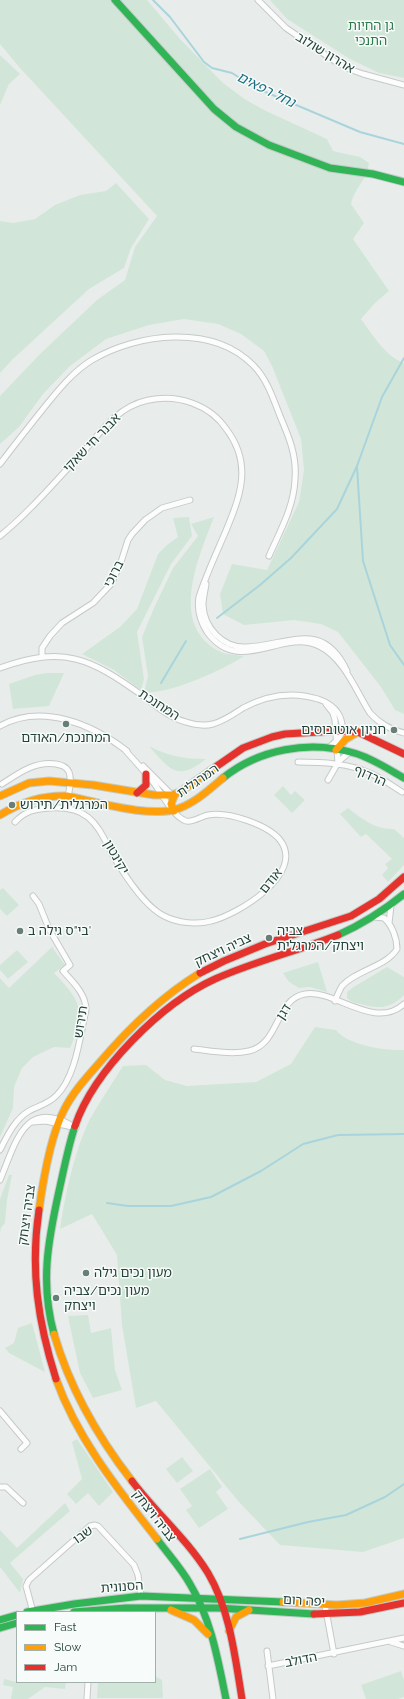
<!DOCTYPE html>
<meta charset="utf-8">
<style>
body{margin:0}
#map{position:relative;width:404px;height:1699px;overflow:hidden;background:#e8edeb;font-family:Raleway,sans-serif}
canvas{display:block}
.legend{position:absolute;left:16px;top:1611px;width:140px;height:72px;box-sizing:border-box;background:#f7fbf9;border:1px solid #a3b1ad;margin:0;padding:5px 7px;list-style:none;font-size:12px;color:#24423a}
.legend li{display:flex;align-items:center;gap:8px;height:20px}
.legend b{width:20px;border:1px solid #a3b1ad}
</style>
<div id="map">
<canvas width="404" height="1699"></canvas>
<ul class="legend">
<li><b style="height:5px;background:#30b455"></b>Fast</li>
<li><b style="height:5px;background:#ff9f0a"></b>Slow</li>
<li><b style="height:5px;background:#e5322d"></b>Jam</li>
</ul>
</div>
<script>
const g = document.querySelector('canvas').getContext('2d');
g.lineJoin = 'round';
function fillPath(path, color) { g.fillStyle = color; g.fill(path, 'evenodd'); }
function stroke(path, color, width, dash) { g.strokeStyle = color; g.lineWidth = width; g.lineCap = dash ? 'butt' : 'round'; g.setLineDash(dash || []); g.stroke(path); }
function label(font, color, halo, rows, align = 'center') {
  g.font = font + ' Raleway,"Noto Sans Hebrew",sans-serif'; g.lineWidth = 3; g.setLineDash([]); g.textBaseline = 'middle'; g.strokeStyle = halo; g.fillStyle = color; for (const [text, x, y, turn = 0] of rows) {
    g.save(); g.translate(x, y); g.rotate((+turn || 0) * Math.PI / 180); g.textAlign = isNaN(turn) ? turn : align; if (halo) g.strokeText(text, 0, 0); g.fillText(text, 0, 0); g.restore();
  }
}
const green = new Path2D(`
 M0,0H147L180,39L223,83L246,100L266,111L327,139L333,151L360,157L369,163C367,180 355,187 351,204L364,223L353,239L389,291L374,304L361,319C373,335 385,356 404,363V714L395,710L381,687L338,632L321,624L294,620L244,625L223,614L220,594L232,564L267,570L299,502L304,470L301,439L272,366L264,351L241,334L218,324L184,319L149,325L106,339L70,366L43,394L19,427L0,444V396L40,354L97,300L125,280L135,247L157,216L20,68L0,44Z
 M270,0H404V78L379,73L350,59L287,19Z
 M0,55L20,74L9,84L0,105Z
 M116,183L149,219L131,248L124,268L89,289L13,359L0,373V221L13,223L35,219L55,205L80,195L106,191Z
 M189,517L192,536L171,564L137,632L144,679L141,690L114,670L82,654L120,627L137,609L158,554L167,545L178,537L173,518Z
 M214,517C199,557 167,626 221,652C228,655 237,655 244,656C226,669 165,696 144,692L148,676L142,637L154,608L173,568L198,536L191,524Z
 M47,673H64L49,706L13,709L9,684L35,675Z
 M149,746C168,756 184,759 206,759C177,782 170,770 149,746Z
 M283,786L291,795L295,791L305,800L292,813L274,795Z
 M348,808C362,819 376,830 394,829L404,838V865L388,882L382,875L388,868L385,864L392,859L366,834L361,837L340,814Z
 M3,888L19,905L7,916L0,909V890Z
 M52,947L65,965L54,973C81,1001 87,1012 70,1048L54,1047L33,1057L22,1068L14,1087L13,1108L0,1137V978L9,988Z
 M17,950L28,962L8,979L0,970V965Z
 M318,962L327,992L310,987L299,988L289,982L283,973Z
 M387,967L404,977V995C392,1008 380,1009 364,1005C357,1003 352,1003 347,998V992L352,988Z
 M315,1027L336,1030C347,1045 386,1051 404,1050V1538L363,1552L280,1545L239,1502L156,1401L136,1408L122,1325L117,1255L92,1214L60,1229C65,1195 75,1149 90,1119C100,1101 112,1084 123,1066L146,1065L165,1080L187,1086L256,1082L291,1064Z
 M9,1175H12L7,1200L5,1223L1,1228L0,1234V1199Z
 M88,1315L91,1333L111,1328L115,1370L122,1390L93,1398L80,1373L68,1316Z
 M32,1323L45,1372L9,1353L5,1348L14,1343L18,1328Z
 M77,1439L113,1492L99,1506L88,1493L76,1504L67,1494L82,1479L72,1442Z
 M182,1457L193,1471L177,1483L166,1469Z
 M210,1469L222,1487L216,1492L228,1509L199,1528L186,1510L192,1506L180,1489Z
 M65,1503L70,1511L10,1563L23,1579L20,1593L0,1567V1530L17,1548Z
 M401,1671L404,1680V1697L398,1699H366L361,1685Z
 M155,1676L162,1680L163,1698H97L98,1682H155Z
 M4,1679L17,1682H66L65,1689L45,1687L28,1699H11L13,1687L3,1685Z`);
const stream = new Path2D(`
 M153,0L170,17L204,62L212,68L232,73L256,88L360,132L404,144
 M357,467L363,561L390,645L404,665
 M217,618L260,585L291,558L337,509L357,466L382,397L404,358
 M161,683L186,641
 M107,1203L128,1206H171L211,1197L261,1171L303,1144L338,1135L404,1134
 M240,1539L308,1522L346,1515L385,1497L404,1484`);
const street = new Path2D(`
 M258,0L286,28L336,62L349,69L363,74L404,85
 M0,464C15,444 31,424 47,404C60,388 74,371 92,360C138,333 212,324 253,365C267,379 273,398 280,416C289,437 297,456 295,479C294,507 280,531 269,556
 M0,536C31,511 57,479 85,450C97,436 108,421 123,411C143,397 170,395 192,403C206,408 219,418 227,430C253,465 240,497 225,533C216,554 206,575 199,597C197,609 200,621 207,632C240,677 281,628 319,646C344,658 356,691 370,713C380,724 390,729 404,733
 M206,584C205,591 203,598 203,605C204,628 223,648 246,647C287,646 322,618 347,671
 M42,657V648L50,636L62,623L93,603L111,584L120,565L128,540L132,534L145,520L162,508L190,500
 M0,668C64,645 90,658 143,696C156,706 170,718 186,722C195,725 205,726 213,724C224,721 234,714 243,708C267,695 292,691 318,699C330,703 340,711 342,724C344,735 336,742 328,748
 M326,704L333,713L335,720L338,764
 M0,726C42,703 92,724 127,751
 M298,762C322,762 349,763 372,774C382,779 392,785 402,792
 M143,766L172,795
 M328,780L339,761L350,752
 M2,784C19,773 35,761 56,764C61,765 66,766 69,772C73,782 67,798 66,808
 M15,822C25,811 35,809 50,808C98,805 99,835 120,867C130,883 148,908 164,916C178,923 197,925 211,921C237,915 306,874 280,840C268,825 228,811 208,815C202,816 192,823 186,821C173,817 161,792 153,782C144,771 135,761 125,750
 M389,923L391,906
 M335,1001C337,996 339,991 342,986C356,970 386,967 397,949C397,938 392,925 384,918L375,917
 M194,1049C212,1051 232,1055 249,1051C280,1044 275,999 305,994C335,989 374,1031 404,1004
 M33,1122L46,1121L72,1127
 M0,1150C7,1136 15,1119 29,1111C38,1106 48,1104 56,1096C76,1077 80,1036 86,1010C86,994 73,982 63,971L70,965L49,929L39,904L33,896
 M0,1180C16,1142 25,1096 76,1128
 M0,1411L27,1443L21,1449
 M0,1487H6L23,1503
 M325,1605L334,1654
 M33,1612L26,1586L29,1580L90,1526L95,1525L98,1526L134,1565L138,1575L141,1596
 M391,1642L404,1646
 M267,1651L273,1699
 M268,1666L404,1638
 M87,1699L88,1682`);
const fast = new Path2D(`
 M115,0L214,109L236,127L269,145L330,168L373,174L404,182
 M223,778C259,749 309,740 354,753C372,758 388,769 404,778
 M338,935C363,924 383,911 404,894
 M54,1334C40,1283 48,1241 59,1191C64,1169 68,1147 75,1126
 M157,1539C168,1554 181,1568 190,1584C211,1619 218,1660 226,1699
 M27,1612L74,1604L141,1596L283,1602
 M74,1612L126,1608H218L314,1614
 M0,1620L17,1615
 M0,1628L17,1623`);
const slow = new Path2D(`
 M336,750L346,739L358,732
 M0,796L29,783L49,781L93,785L154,795H172L180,792L217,766
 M174,811L171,804L175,794
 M0,815C21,802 42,795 67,796C97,802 152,819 180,808C196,802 210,789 223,778
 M39,1210C43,1181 51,1135 64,1110C73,1092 87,1077 101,1061C130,1027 161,997 200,973
 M54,1334C70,1389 97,1436 132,1481
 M56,1379C78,1440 118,1489 157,1539
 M283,1602L337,1605L365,1603L404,1594
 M171,1610L194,1620L208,1634
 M229,1631L236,1617L249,1610`);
const jam = new Path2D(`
 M217,766L243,748L272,737L285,734L336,731L358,732L404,754
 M137,793L146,785V774
 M200,973L224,961L265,944L351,916L379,899L404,877
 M75,1126C94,1070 162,1003 215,979C255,961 298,951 338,935
 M39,1210C30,1270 38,1322 56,1379
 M132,1481C156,1513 187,1539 208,1573C230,1610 235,1657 242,1699
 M314,1614L360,1612L404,1603`);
const markers = [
 [66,724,4,"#697e78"],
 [394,730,4,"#697e78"],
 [12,805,4,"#697e78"],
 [20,931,4,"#697e78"],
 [269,938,4,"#697e78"],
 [86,1273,4,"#697e78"],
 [56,1298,4,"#697e78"]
];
const parkNames = [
 ["גן החיות",371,26],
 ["התנכי",371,41]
];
const streetNames = [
 ["אהרון שולוב",325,53,31],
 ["אבנר חי שאקי",92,443,-46],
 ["ברוכי",114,574,-63],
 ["המחנכת",159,705,33],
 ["הרדוף",370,776,24],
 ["המרגלית",198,781,-35],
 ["יקינטון",116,857,60],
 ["אודם",271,881,-51],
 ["צביה ויצחק",223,950,-25],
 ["דגן",284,1012,-57],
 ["תירוש",81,1022,-81],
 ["צביה ויצחק",27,1215,-82],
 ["צביה ויצחק",154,1516,52],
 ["שבו",83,1535,-36],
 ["הסנונית",122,1587,-4],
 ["יפה רום",304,1601,3],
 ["הדולב",301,1660,-11]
];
const poiNames = [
 ["חניון אוטובוסים",386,730,"right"],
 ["המחנכת/האודם",66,738,"center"],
 ["המרגלית/תירוש",20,805],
 ["בי\"ס גילה ב'",28,931],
 ["צביה",277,931],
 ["ויצחק/המרגלית",277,946],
 ["מעון נכים גילה",94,1273],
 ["מעון נכים/צביה",64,1291],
 ["ויצחק",64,1306]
];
const waterNames = [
 ["נחל רפאים",266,90,26]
];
fillPath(green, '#d1e6d8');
stroke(stream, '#a9d4db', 2);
stroke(street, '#c5cac8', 7);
stroke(fast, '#c3cbc8', 9);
stroke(slow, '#c3cbc8', 9);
stroke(jam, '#c3cbc8', 9);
stroke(street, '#fcfcfc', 5);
stroke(fast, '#30b455', 7);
stroke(slow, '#ff9f0a', 7);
stroke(jam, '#e5322d', 7);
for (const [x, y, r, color] of markers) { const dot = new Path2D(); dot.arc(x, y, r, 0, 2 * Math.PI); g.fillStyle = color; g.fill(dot); stroke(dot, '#f7fbf9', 1.5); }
label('13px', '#2d7a4b', '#f7fbf9', parkNames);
label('13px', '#24423a', '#f7fbf9', streetNames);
label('13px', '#24423a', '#f7fbf9', poiNames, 'left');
label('italic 14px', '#1c6f80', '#f7fbf9', waterNames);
</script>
